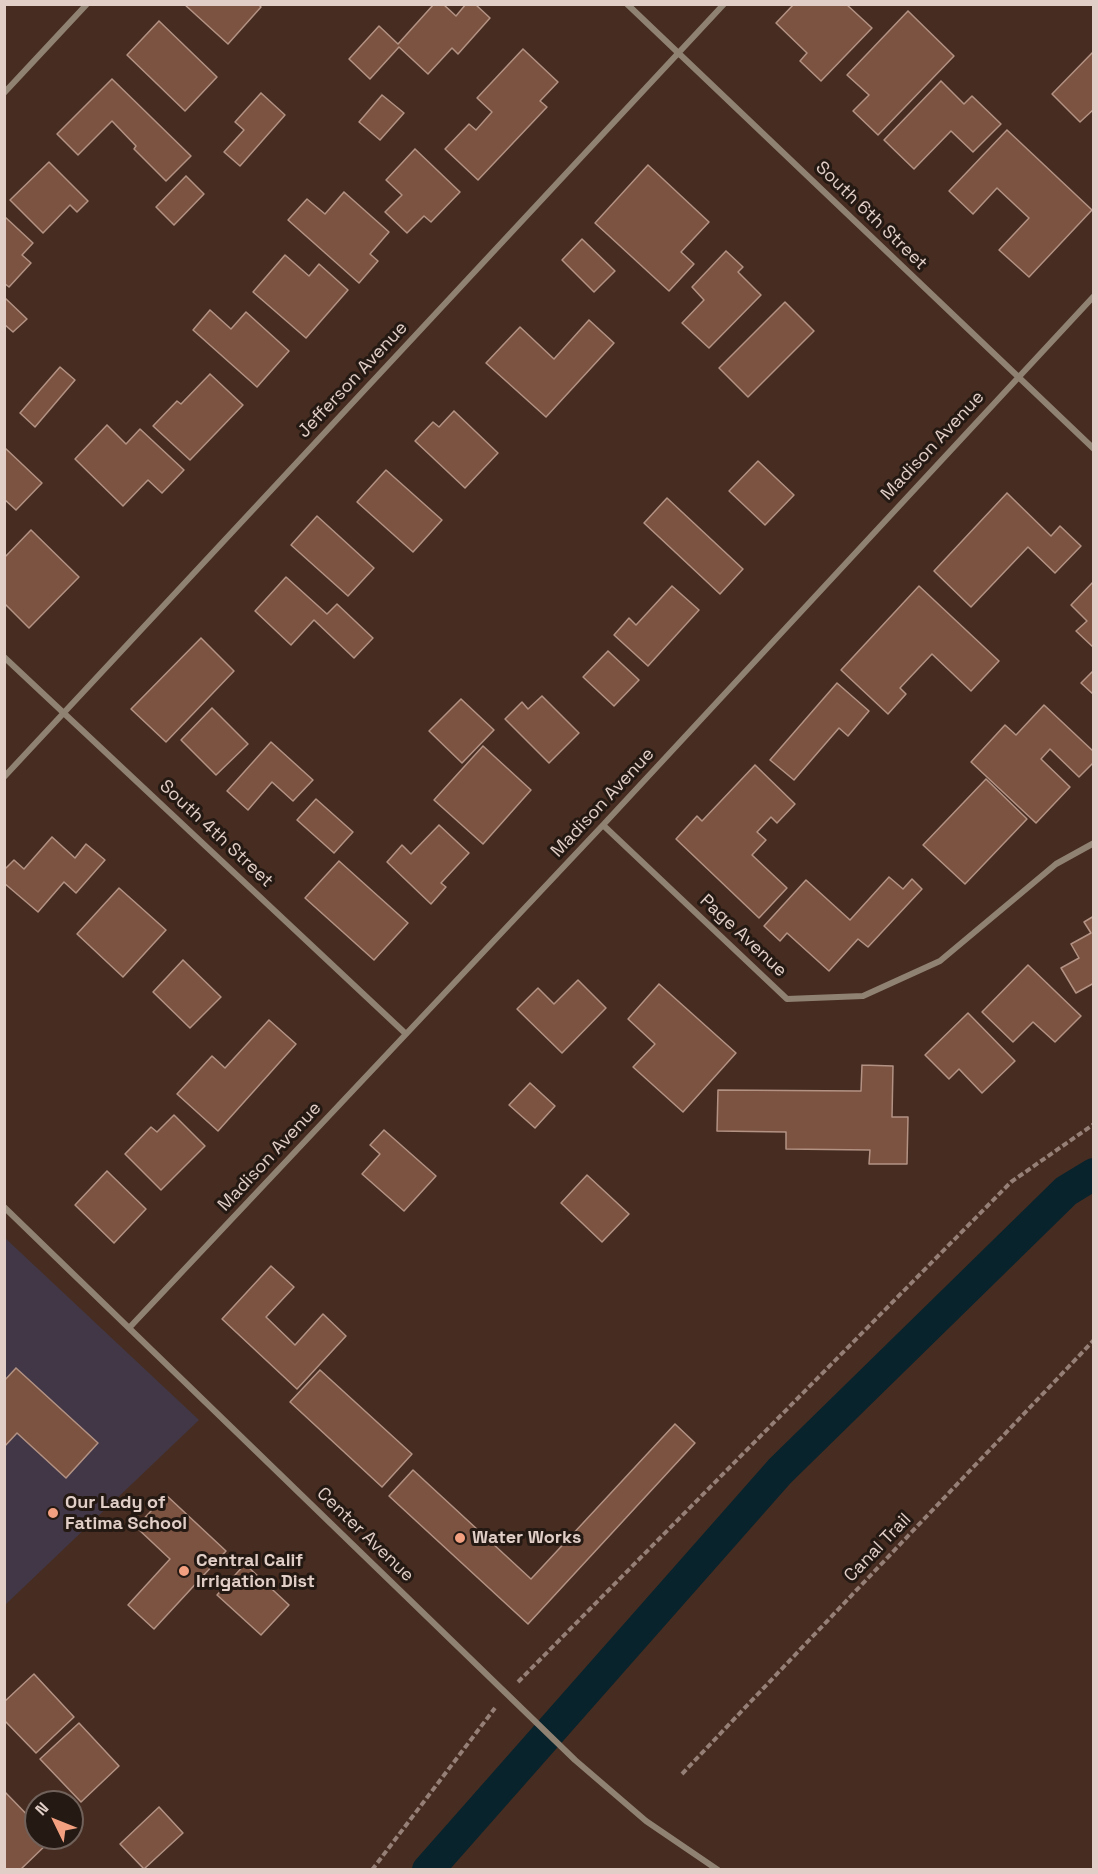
<!DOCTYPE html>
<html>
<head>
<meta charset="utf-8">
<style>
  body { margin:0 }
  #map { position:relative; width:1098px; height:1874px; overflow:hidden; background:#472d21; font-family:"Space Grotesk",sans-serif }
  canvas { display:block }
  .frame { position:absolute; inset:0; border:6px solid #e0cec7; pointer-events:none }
  .north { position:absolute; left:24px; top:1790px; width:60px; height:60px; box-sizing:border-box; background:#251913; border:2px solid #70615b; border-radius:50%; rotate:313deg; font-size:16px; font-weight:700; line-height:24px; text-align:center; color:#e0cec7 }
  .north::after { content:''; display:block; margin:auto; width:21px; height:27px; background:#f2a080; clip-path:polygon(50% 0,100% 100%,50% 72%,0 100%) }
</style>
</head>
<body>
<div id="map">
<canvas width="1098" height="1874"></canvas>
<div class="frame"></div>
<div class="north">N</div>
</div>
<script>
const ctx = document.querySelector('canvas').getContext('2d');
ctx.lineJoin = 'round';
function fillPath(path, color) { ctx.fillStyle = color; ctx.fill(path, 'evenodd'); }
const shape = rows => new Path2D(rows.map(r => 'M' + r).join(''));
function trace(path, color, width, dash) { ctx.strokeStyle = color; ctx.lineWidth = width; ctx.lineCap = dash ? 'butt' : 'round'; ctx.setLineDash(dash || []); ctx.stroke(path); }
function write(font, color, halo, rows, align = 'center') {
  ctx.font = font + ' "Space Grotesk",sans-serif'; ctx.lineWidth = 6; ctx.setLineDash([]); ctx.textBaseline = 'middle'; ctx.strokeStyle = halo; ctx.fillStyle = color; for (const [text, x, y, turn = 0] of rows) {
    ctx.save(); ctx.translate(x, y); ctx.rotate((+turn || 0) * Math.PI / 180); ctx.textAlign = isNaN(turn) ? turn : align; if (halo) ctx.strokeText(text, 0, 0); ctx.fillText(text, 0, 0); ctx.restore();
  }
}
fillPath(shape([
  [4,1237,199,1420,5,1605,4,1605]
]), '#423747');
trace(shape([
  [428,1870,780,1471,1066,1191,1094,1174]
]), '#08232c', 32);
const building = shape([
  [184,4,258,4,261,7,228,44,184,4],
  [434,4,443,4,456,16,466,4,475,4,490,18,458,54,452,48,428,74,399,47,370,79,349,59,379,26,398,44,434,4],
  [794,4,846,4,872,28,821,81,800,61,807,53,776,23,794,4],
  [908,11,954,56,878,135,853,111,869,95,847,75,908,11],
  [159,21,217,77,185,111,127,55,159,21],
  [523,49,558,82,540,101,547,107,478,180,445,149,469,124,476,130,492,112,477,98,523,49],
  [1093,52,1094,109,1080,122,1052,94,1093,52],
  [112,79,191,156,166,181,134,149,136,146,112,121,78,155,57,134,112,79],
  [941,81,964,104,972,96,1001,124,973,152,951,131,914,169,884,140,941,81],
  [261,93,285,115,240,166,224,152,244,130,235,122,261,93],
  [382,95,404,113,380,140,359,122,382,95],
  [1007,130,1092,210,1029,277,999,250,1029,218,997,188,973,214,949,191,1007,130],
  [415,149,460,192,431,222,424,216,407,233,385,212,402,195,386,180,415,149],
  [49,162,88,201,77,212,70,205,43,233,10,200,49,162],
  [648,165,709,222,681,252,694,264,669,291,595,223,648,165],
  [186,176,204,194,174,225,156,207,186,176],
  [344,192,389,232,370,254,378,261,359,283,288,220,307,199,325,214,344,192],
  [4,216,33,243,22,255,31,263,9,287,4,283,4,216],
  [582,239,615,271,594,292,562,260,582,239],
  [726,251,743,267,738,272,761,295,709,348,682,323,704,300,692,287,726,251],
  [285,255,309,276,319,264,348,290,306,338,253,292,285,255],
  [4,297,27,319,13,332,4,324,4,297],
  [785,302,814,331,748,397,719,368,785,302],
  [210,310,231,329,246,312,289,351,257,387,193,330,210,310],
  [589,320,614,343,546,417,486,363,520,327,554,359,589,320],
  [60,367,75,380,35,427,20,413,60,367],
  [210,374,243,405,190,460,153,426,177,401,181,404,210,374],
  [454,411,498,453,465,488,415,441,433,422,439,427,454,411],
  [107,425,126,444,140,429,184,470,162,493,148,480,123,506,75,459,107,425],
  [4,447,42,483,16,510,4,499,4,447],
  [758,461,794,495,765,525,729,491,758,461],
  [386,470,442,520,413,552,357,502,386,470],
  [1007,493,1051,536,1060,526,1081,546,1055,573,1028,547,971,607,934,571,1007,493],
  [667,498,743,569,720,594,644,523,667,498],
  [317,516,374,568,348,596,291,545,317,516],
  [31,530,79,577,29,628,4,603,4,558,31,530],
  [286,577,327,614,337,604,373,638,354,658,314,620,291,645,255,611,286,577],
  [1094,581,1094,648,1076,631,1087,621,1071,605,1094,581],
  [672,586,699,610,648,666,614,635,629,618,636,625,672,586],
  [919,586,999,661,971,691,932,654,900,688,906,694,888,714,841,670,919,586],
  [201,638,234,671,166,742,131,709,201,638],
  [608,651,639,680,614,706,583,677,608,651],
  [1094,670,1094,695,1081,683,1094,670],
  [837,683,869,711,848,736,839,728,794,780,770,760,837,683],
  [542,696,579,733,549,763,505,719,522,702,528,709,542,696],
  [461,699,494,730,462,763,429,731,461,699],
  [1044,705,1094,752,1094,762,1079,777,1050,749,1041,759,1070,787,1036,823,971,762,1005,725,1016,735,1044,705],
  [212,708,248,744,216,775,181,740,212,708],
  [271,742,313,780,293,801,272,782,248,810,227,791,271,742],
  [483,746,531,790,483,844,434,800,483,746],
  [755,765,795,804,777,823,771,817,757,832,766,840,752,855,787,888,759,918,676,839,697,816,702,821,755,765],
  [986,779,1027,819,965,884,923,845,986,779],
  [316,799,353,832,334,853,297,820,316,799],
  [439,825,469,853,441,883,446,887,431,904,387,862,402,845,411,854,439,825],
  [52,837,75,858,86,844,105,860,76,893,64,882,38,912,4,883,4,870,14,860,24,869,52,837],
  [339,861,408,923,374,960,305,898,339,861],
  [889,877,903,889,912,879,922,889,868,947,858,939,829,971,787,933,780,941,764,926,806,880,850,920,889,877],
  [119,888,166,930,123,977,77,934,119,888],
  [1094,916,1094,983,1076,993,1061,968,1079,958,1071,944,1091,933,1084,922,1094,916],
  [183,960,221,997,190,1028,153,992,183,960],
  [1028,965,1081,1016,1055,1042,1033,1022,1013,1042,982,1012,1028,965],
  [578,980,606,1008,562,1053,517,1009,538,988,554,1004,578,980],
  [659,984,736,1053,683,1112,633,1067,655,1044,628,1019,659,984],
  [968,1013,1015,1061,982,1093,959,1069,949,1079,925,1055,968,1013],
  [269,1020,296,1044,218,1131,177,1094,212,1056,225,1068,269,1020],
  [862,1065,893,1066,892,1117,908,1117,907,1164,869,1164,870,1150,786,1149,786,1132,717,1131,718,1090,861,1091,862,1065],
  [530,1083,555,1106,535,1128,509,1105,530,1083],
  [174,1115,205,1146,161,1190,125,1154,151,1127,157,1132,174,1115],
  [384,1130,436,1176,404,1211,362,1174,380,1154,370,1145,384,1130],
  [107,1171,146,1209,114,1243,75,1205,107,1171],
  [587,1175,629,1214,602,1242,561,1203,587,1175],
  [271,1266,294,1287,266,1317,295,1345,323,1314,346,1336,297,1389,222,1319,271,1266],
  [16,1368,98,1443,66,1478,17,1433,4,1447,4,1381,16,1368],
  [320,1370,412,1454,382,1487,290,1402,320,1370],
  [675,1424,695,1443,528,1624,389,1496,413,1470,531,1579,675,1424],
  [166,1495,226,1551,154,1629,128,1605,170,1559,136,1527,166,1495],
  [245,1564,289,1605,261,1635,217,1595,245,1564],
  [34,1674,74,1717,36,1753,4,1720,4,1702,34,1674],
  [79,1723,119,1766,81,1802,40,1759,79,1723],
  [4,1791,36,1824,36,1838,49,1838,51,1840,20,1870,4,1870,4,1791],
  [159,1807,183,1833,144,1869,120,1844,159,1807]
]);
fillPath(building, '#7c5341');
trace(building, '#b39284', 1.5);
trace(shape([
  [518,1682,1011,1182,1094,1124],
  [682,1774,1094,1340],
  [372,1870,495,1708]
]), '#957f76', 4, [6, 3]);
trace(shape([
  [627,4,1094,449],
  [4,93,87,4],
  [4,657,406,1034],
  [4,777,724,4],
  [603,825,787,999,863,996,940,961,1056,864,1094,843],
  [4,1207,575,1760,646,1821,718,1870],
  [130,1327,603,825,1094,296]
]), '#908273', 6);
for (const [x, y, r, color] of [
  [53,1513,6,"#f2a080"],
  [460,1538,6,"#f2a080"],
  [184,1571,6,"#f2a080"]
]) { const dot = new Path2D(); dot.arc(x, y, r, 0, 2 * Math.PI); ctx.fillStyle = color; ctx.fill(dot); trace(dot, '#251913', 2); }
write('18px', '#e0cec7', '#251913', [
  ["South 6th Street",871,216,44],
  ["Jefferson Avenue",353,380,-47],
  ["Madison Avenue",933,446,-47],
  ["Madison Avenue",603,803,-47],
  ["South 4th Street",216,834,43],
  ["Page Avenue",743,936,43],
  ["Madison Avenue",270,1157,-47],
  ["Center Avenue",365,1535,44],
  ["Canal Trail",878,1548,-46]
]);
write('bold 18px', '#e0cec7', '#251913', [
  ["Our Lady of",65,1503],
  ["Fatima School",65,1524],
  ["Water Works",472,1538],
  ["Central Calif",196,1561],
  ["Irrigation Dist",196,1582]
], 'left');
</script>
</body>
</html>
